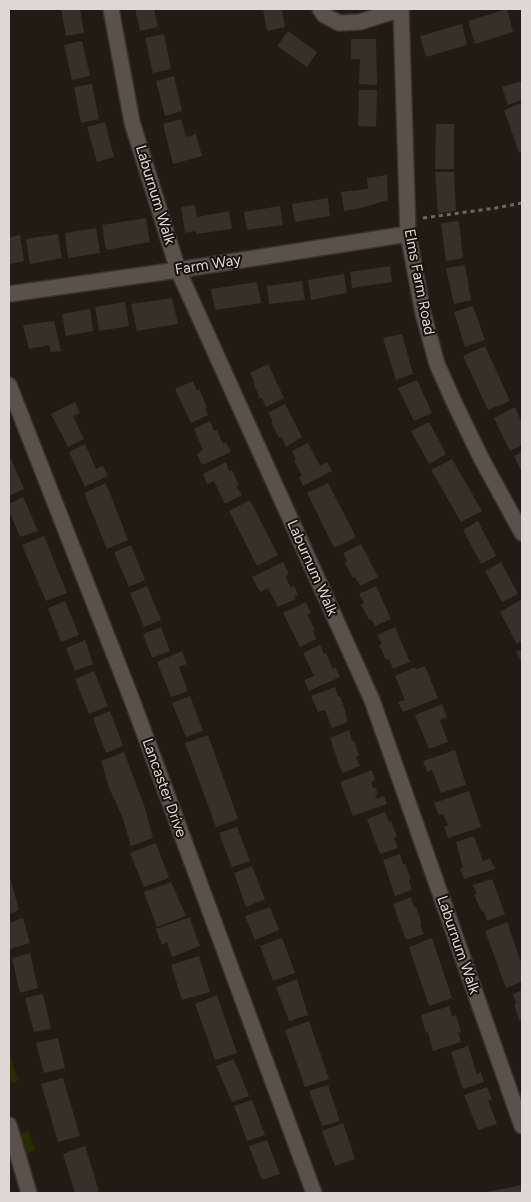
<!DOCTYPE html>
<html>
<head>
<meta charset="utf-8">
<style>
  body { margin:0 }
  #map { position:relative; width:531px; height:1202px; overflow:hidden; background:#211b13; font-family:Figtree,sans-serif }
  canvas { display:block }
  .frame { position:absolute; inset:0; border:10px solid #ddd8d3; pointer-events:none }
</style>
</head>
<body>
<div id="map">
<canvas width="531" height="1202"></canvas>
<div class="frame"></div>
</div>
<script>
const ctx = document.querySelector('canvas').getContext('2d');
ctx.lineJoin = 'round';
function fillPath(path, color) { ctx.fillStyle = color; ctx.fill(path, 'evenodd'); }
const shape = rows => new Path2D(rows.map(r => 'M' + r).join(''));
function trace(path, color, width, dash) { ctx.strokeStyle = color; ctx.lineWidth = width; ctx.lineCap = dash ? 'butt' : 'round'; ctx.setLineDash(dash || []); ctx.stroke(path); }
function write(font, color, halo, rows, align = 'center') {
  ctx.font = font + ' Figtree,sans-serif'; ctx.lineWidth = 4; ctx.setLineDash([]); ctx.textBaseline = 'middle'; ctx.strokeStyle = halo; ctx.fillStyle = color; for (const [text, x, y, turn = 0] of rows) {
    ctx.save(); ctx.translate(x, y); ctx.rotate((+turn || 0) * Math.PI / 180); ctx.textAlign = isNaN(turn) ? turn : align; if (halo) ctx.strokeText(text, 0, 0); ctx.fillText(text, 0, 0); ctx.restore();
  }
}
fillPath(shape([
  [9,1052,18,1081,9,1083],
  [29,1130,35,1150,25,1154,21,1133]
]), '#292b00');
fillPath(shape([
  [61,9,80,9,84,33,66,36],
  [135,9,154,9,158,27,140,31],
  [263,9,282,9,285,27,267,31],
  [507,9,513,32,475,44,468,21],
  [462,24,467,45,426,57,420,36],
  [288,31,317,52,307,67,277,46],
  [164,34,171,69,153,73,145,38],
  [351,39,376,39,377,85,359,84,360,59,351,59],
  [82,41,90,76,72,80,64,45],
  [174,76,182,111,165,116,156,81],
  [522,81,522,100,508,105,502,87],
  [92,84,99,119,81,123,74,87],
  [359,90,377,90,376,127,358,126],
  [521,103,522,152,519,153,504,110],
  [181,119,186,137,196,134,202,156,173,164,163,124],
  [105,122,114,157,97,162,87,127],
  [436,124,454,124,454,169,435,169],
  [435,172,454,172,456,211,438,213],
  [387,175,388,200,361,208,344,211,341,192,368,189,367,178],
  [328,198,330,216,295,222,292,204],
  [195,205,197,217,229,211,232,229,196,234,196,231,185,233,181,207],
  [280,206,283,225,247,230,244,212],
  [146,218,150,242,106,250,102,225],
  [459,221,463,258,446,261,441,223],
  [96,228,100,253,68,258,65,233],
  [58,234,62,258,30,264,26,239],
  [20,235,24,261,9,264,9,237],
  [465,265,471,300,454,304,446,268],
  [390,266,392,282,352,288,350,272],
  [344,274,347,293,311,300,308,280],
  [302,281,305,300,269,304,267,286],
  [257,282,261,303,215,310,211,289],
  [172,298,178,324,137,331,131,304],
  [125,302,129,326,99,331,95,307],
  [473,306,485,340,465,347,454,312],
  [90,309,93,331,66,336,62,314],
  [54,321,61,351,51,352,49,345,29,349,23,325],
  [402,334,413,374,396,380,383,338],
  [485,346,510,401,488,410,463,356],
  [268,364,284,398,266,407,262,398,260,399,253,382,254,381,250,373],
  [417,380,432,413,414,421,398,388],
  [193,381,197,391,199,389,207,407,205,408,208,415,191,423,175,389],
  [75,402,80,413,73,416,84,439,68,447,51,414],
  [285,404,302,437,286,447,281,436,279,438,271,422,273,421,268,413],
  [515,407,522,423,522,445,510,451,494,418],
  [210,421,214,431,217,430,223,444,226,442,231,452,202,465,197,454,203,450,194,429],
  [429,422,446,454,429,464,411,431],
  [308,443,320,466,327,462,332,471,303,486,299,477,302,476,294,460,296,460,292,451],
  [85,444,96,469,103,466,108,476,85,487,69,452],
  [522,452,522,473,514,456],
  [9,454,24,489,9,496],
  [452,459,482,511,461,522,431,470],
  [226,462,229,471,232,470,239,485,236,486,242,495,225,504,214,481,207,484,203,474],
  [106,483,128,540,107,549,84,493],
  [328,483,356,537,334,548,307,493],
  [23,497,38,531,20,537,9,511,9,504],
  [250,500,278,555,257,566,229,511],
  [478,521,496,556,481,564,463,530],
  [44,536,67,593,46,601,22,545],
  [361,544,378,577,360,586,355,577,353,578,345,563,347,561,343,553],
  [131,545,145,580,129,587,114,552],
  [283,562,289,574,285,576,291,588,294,586,298,595,294,596,296,599,278,607,268,588,260,592,252,577],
  [501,562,518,594,502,602,485,571],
  [147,586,161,620,144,627,130,593],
  [376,586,391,619,375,626,371,619,369,620,361,604,364,603,359,594],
  [522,599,522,641,517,644,500,612],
  [65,601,79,635,61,642,48,608],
  [306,602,311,613,307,614,315,630,313,631,316,639,300,647,283,613],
  [161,627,170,651,152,658,143,634],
  [395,627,410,662,393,669,389,659,386,660,379,645,382,644,377,635],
  [85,640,93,664,75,671,66,648],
  [320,645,324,654,326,653,333,669,335,667,340,677,309,691,304,680,314,676,303,653],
  [522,649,522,662,516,652],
  [182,651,187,664,179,667,188,691,171,697,157,662],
  [425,666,438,698,403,712,398,702,405,700,395,676,415,667,416,670],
  [94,671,108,706,89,714,75,679],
  [335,687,338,697,340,696,346,713,345,714,348,722,332,728,325,710,318,712,311,696],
  [190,696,203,731,186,737,172,703],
  [442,704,447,717,440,720,448,742,429,749,415,715],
  [110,711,123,746,106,753,93,718],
  [349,730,352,741,354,740,359,756,356,757,360,766,342,773,330,738],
  [208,735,238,819,216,827,185,743],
  [455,750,466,785,441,793,432,770,427,772,423,761],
  [124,752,145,808,153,838,131,846,122,816,110,790,101,761],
  [372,770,375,780,371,782,373,788,375,787,378,794,375,795,377,799,384,796,387,804,353,816,340,782],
  [469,791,481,827,448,838,444,827,448,825,443,814,439,815,434,803],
  [385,812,389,822,391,821,397,837,394,838,398,848,380,854,367,819],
  [237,827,250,861,232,867,219,833],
  [474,836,483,861,490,858,495,869,464,879,460,869,463,868,456,842],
  [156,843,169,878,144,887,130,853],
  [400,854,403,864,405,864,411,879,409,880,412,890,395,896,383,860],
  [252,866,265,899,246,907,234,873],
  [9,874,19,910,9,914],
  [492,879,505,914,487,921,484,911,482,912,474,895,477,894,473,885],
  [171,882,186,916,157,927,144,892],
  [411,897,414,907,416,907,422,924,420,925,424,934,406,940,393,904],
  [270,907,279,930,255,940,245,916],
  [190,917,193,928,200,946,172,957,167,942,162,945,156,929],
  [23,918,30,943,10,949,9,945,9,923],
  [507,922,522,965,522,982,506,988,485,931],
  [282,938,295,973,273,981,260,946],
  [432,938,452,998,429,1006,409,947],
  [30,953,38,988,20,993,12,958],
  [199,956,210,992,182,1000,171,965],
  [297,979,308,1015,289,1021,276,987],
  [522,990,522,1019,519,1020,514,1004,516,1003,513,994],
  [43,994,51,1029,34,1032,25,998],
  [217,995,237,1053,215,1060,195,1004],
  [449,1006,452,1017,456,1015,461,1032,458,1033,461,1042,433,1051,428,1032,426,1033,421,1015],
  [309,1021,329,1079,305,1087,285,1030],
  [58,1038,65,1068,44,1073,36,1043],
  [468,1046,477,1074,481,1072,484,1082,463,1089,451,1052],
  [234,1059,249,1096,232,1102,216,1066],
  [63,1078,80,1136,58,1142,41,1084],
  [328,1085,340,1121,322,1126,309,1091],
  [487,1087,492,1100,488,1100,497,1124,478,1130,464,1095],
  [252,1100,265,1135,247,1141,234,1106],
  [343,1123,355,1159,335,1166,322,1131],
  [267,1140,280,1174,262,1180,249,1146],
  [85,1146,99,1191,93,1193,75,1193,63,1154],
  [522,1185,522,1193,487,1193,487,1192]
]), '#363028');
const minor = shape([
  [111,9,132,122,178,270,372,700,522,1126],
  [320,9,324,15,339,23,360,22,401,9],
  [401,9,408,234,423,313,437,364,453,400,481,458,522,533],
  [9,294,178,270,408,234],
  [9,385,132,700,314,1193]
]);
const tertiary = shape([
  [9,1125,29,1193]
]);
trace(minor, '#383430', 18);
trace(tertiary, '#383430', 18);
trace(shape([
  [423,218,496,208,522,203]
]), '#6c665f', 3, [4, 4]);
trace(minor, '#5a524a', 15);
trace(tertiary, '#5a524a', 15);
write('15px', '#ddd8d3', '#18110b', [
  ["Laburnum Walk",155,195,73],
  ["Farm Way",208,265,-9],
  ["Elms Farm Road",419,282,79],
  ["Laburnum Walk",312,568,66],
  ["Lancaster Drive",164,788,70],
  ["Laburnum Walk",458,945,71]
]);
</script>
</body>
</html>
